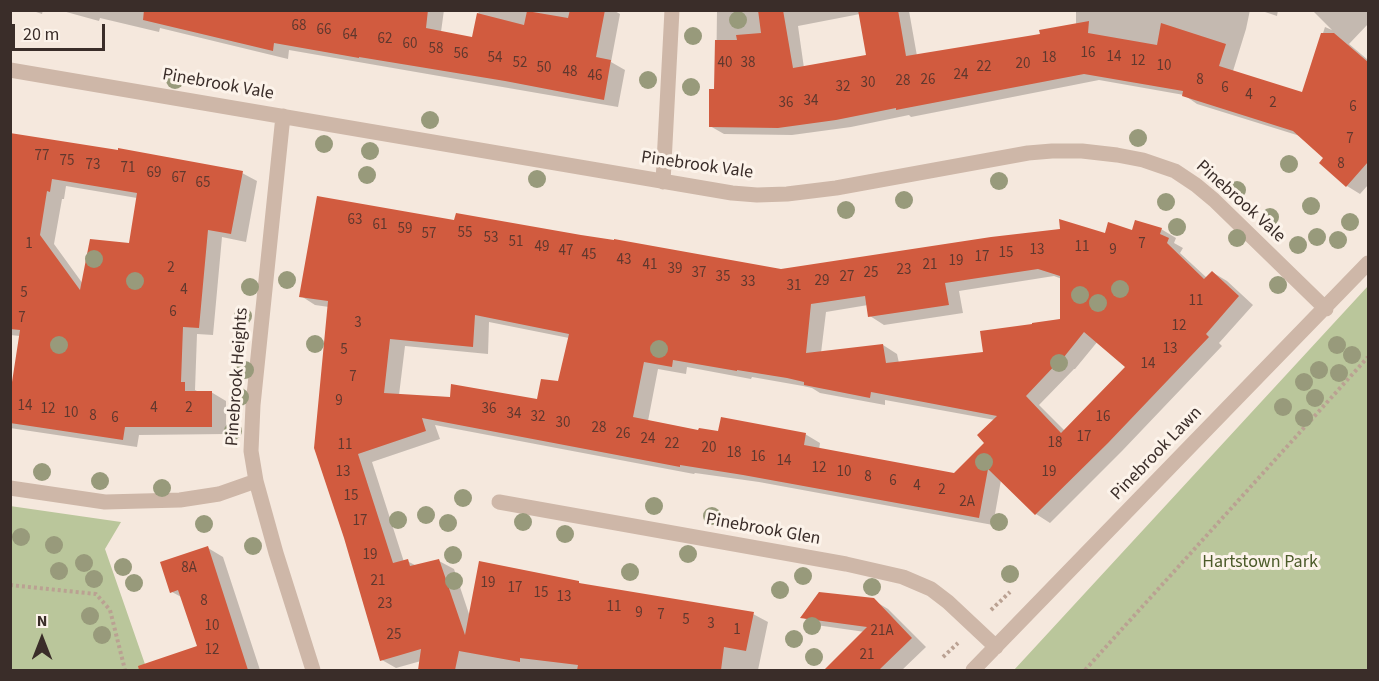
<!DOCTYPE html>
<html>
<head>
<meta charset="utf-8">
<style>
  body { margin:0 }
  #map { position:relative; width:1379px; height:681px; overflow:hidden; background:#f5e8dd; font-family:"Source Sans 3",sans-serif }
  canvas { display:block }
  .frame { position:absolute; inset:0; border:12px solid #3a2d29; pointer-events:none }
  .north { position:absolute; left:12px; top:609px; width:60px; height:60px; -webkit-text-stroke:4px #fcf3ea; paint-order:stroke; rotate:0deg; font-size:16px; font-weight:700; line-height:24px; text-align:center; color:#3a2d29 }
  .north::after { content:''; display:block; margin:auto; width:21px; height:27px; background:#3a2d29; clip-path:polygon(50% 0,100% 100%,50% 72%,0 100%) }
  .scale { position:absolute; left:12px; top:24px; width:93px; height:27px; box-sizing:border-box; border:3px solid #3a2d29; border-top:0; padding-left:8px; font-size:18px; line-height:21px; white-space:nowrap; color:#3a2d29; -webkit-text-stroke:4px #fcf3ea; paint-order:stroke }
</style>
</head>
<body>
<div id="map">
<canvas width="1379" height="681"></canvas>
<div class="frame"></div>
<div class="north">N</div>
<div class="scale">20 m</div>
</div>
<script>
const ctx = document.querySelector('canvas').getContext('2d');
ctx.lineJoin = 'round';
function fillPath(path, color) { ctx.fillStyle = color; ctx.fill(path, 'evenodd'); }
const shape = rows => new Path2D(rows.map(r => 'M' + r).join(''));
function trace(path, color, width, dash) { ctx.strokeStyle = color; ctx.lineWidth = width; ctx.lineCap = dash ? 'butt' : 'round'; ctx.setLineDash(dash || []); ctx.stroke(path); }
function write(font, color, halo, rows, align = 'center') {
  ctx.font = font + ' "Source Sans 3",sans-serif'; ctx.lineWidth = 6; ctx.setLineDash([]); ctx.textBaseline = 'middle'; ctx.strokeStyle = halo; ctx.fillStyle = color; for (const [text, x, y, turn = 0] of rows) {
    ctx.save(); ctx.translate(x, y); ctx.rotate((+turn || 0) * Math.PI / 180); ctx.textAlign = isNaN(turn) ? turn : align; if (halo) ctx.strokeText(text, 0, 0); ctx.fillText(text, 0, 0); ctx.restore();
  }
}
fillPath(shape([
  [1368,286,1368,670,1014,670],
  [10,506,121,522,105,549,147,670,11,670]
]), '#bac69b');
fillPath(shape([
  [30,10,43,10,42,14],
  [59,10,444,10,441,32,474,39,479,10,613,10,620,14,611,62,625,70,618,107,289,50,288,59,160,28,159,32,100,18,99,21],
  [717,10,912,10,909,11,917,56,1042,35,1076,25,1076,10,1250,10,1246,29,1233,71,1303,94,1325,27,1332,30,1314,12,1311,10,1368,10,1368,24,1349,44,1368,60,1368,185,1360,194,1347,186,1321,163,1325,158,1300,136,1197,104,1184,95,1099,80,911,117,909,115,851,127,792,135,724,134,710,126,716,90],
  [860,14,868,56,804,68,798,26],
  [1259,10,1278,10,1277,16],
  [10,134,242,173,257,181,246,242,222,237,213,335,197,334,195,390,199,392,211,392,226,401,226,434,139,435,137,447,10,428,10,388,13,388,20,336,10,335],
  [66,186,137,198,130,244,83,284,54,244,62,199,64,199],
  [456,221,781,270,1161,229,1176,238,1174,243,1183,248,1180,253,1207,278,1212,272,1227,281,1253,305,1219,343,1222,346,1122,451,1050,523,1036,514,1001,480,993,525,759,482,695,473,694,474,435,425,440,439,372,462,404,562,407,561,417,566,439,561,454,569,470,617,578,582,584,586,753,614,768,622,758,670,420,670,421,661,396,668,382,660,329,307,315,305,301,296],
  [1054,276,1062,279,1062,320,985,353,899,363,897,354,883,345,821,353,826,312,868,305,870,316,884,325,963,313,959,291],
  [489,322,569,338,559,383,538,401,399,395,405,346,488,354],
  [1098,341,1127,367,1065,431,1039,405,1074,369,1075,369],
  [687,367,751,379,752,377,803,386,812,388,820,393,885,405,885,400,995,420,987,443,955,475,819,450,820,443,805,434,699,431,648,421,658,369,686,374],
  [208,548,223,557,260,670,175,670,170,657,199,647,183,598,172,592],
  [873,600,888,609,926,647,902,670,826,670,865,632,816,625,802,617]
]), '#0003');
fillPath(shape([
  [144,10,428,10,426,28,472,37,477,13,524,25,527,11,568,18,570,10,605,10,596,57,611,60,604,100,505,81,359,57,359,58,274,43,273,51,143,20],
  [758,10,783,10,793,68,866,55,858,10,898,10,906,56,1040,34,1039,30,1089,21,1088,33,1157,45,1161,23,1226,44,1219,66,1302,92,1321,33,1334,33,1368,62,1368,162,1346,187,1319,163,1323,158,1293,131,1182,96,1183,91,1084,74,896,110,896,108,836,120,778,128,709,127,709,89,714,89,715,40,737,40,736,35,761,33],
  [10,133,118,150,118,148,243,171,231,234,208,230,199,328,183,327,181,382,185,382,185,391,212,391,212,427,125,427,123,440,10,423,10,395,20,330,10,329],
  [52,179,137,193,129,243,90,239,80,290,40,235,47,191,50,192],
  [317,196,454,220,456,213,581,235,614,240,614,239,781,269,991,237,1060,229,1059,219,1105,233,1108,222,1132,230,1135,220,1162,228,1160,234,1169,238,1167,243,1204,279,1212,271,1239,296,1206,334,1209,337,1108,443,1035,515,988,469,979,518,743,475,680,465,680,467,422,418,426,431,358,454,393,563,408,559,410,566,439,559,465,635,479,561,579,581,579,583,754,612,746,651,724,647,721,670,577,670,578,665,520,658,520,662,459,651,455,670,418,670,421,649,380,661,344,538,314,448,328,301,299,297],
  [1038,269,1060,276,1060,319,1032,323,1032,324,980,331,983,352,886,363,883,344,806,353,811,304,865,296,868,317,949,305,945,283],
  [475,315,569,334,558,381,541,379,537,399,451,384,450,397,384,393,390,339,473,347],
  [1084,332,1125,367,1061,433,1026,396,1060,360,1060,362],
  [673,360,737,371,737,370,787,378,804,382,804,385,870,398,871,392,997,416,977,435,984,443,954,473,804,445,806,433,721,417,718,431,699,428,698,430,633,417,644,362,672,367],
  [208,546,248,670,139,670,138,666,197,646,178,590,170,593,160,562],
  [819,592,874,598,912,638,879,670,824,670,867,627,800,618]
]), '#d15b3f');
trace(shape([
  [10,585,96,594,110,610,125,670],
  [991,610,1010,592],
  [943,657,958,643],
  [1085,670,1368,357]
]), '#baa192', 4, [3, 3]);
trace(shape([
  [10,70,732,193,757,195,787,194,836,188,1028,153,1052,151,1082,151,1117,155,1143,160,1175,171,1196,185,1214,200,1326,309],
  [283,116,253,405,251,451,256,481,276,553,313,670],
  [663,182,672,10],
  [10,488,105,502,180,500,219,494,256,481],
  [499,502,846,564,903,577,931,589,948,602,996,647],
  [973,670,1368,263]
]), '#ceb7a8', 15);
ctx.fillStyle = '#989a7b';
for (const [x, y] of [
  [738,20],
  [693,36],
  [175,80],
  [648,80],
  [691,87],
  [430,120],
  [1138,138],
  [324,144],
  [370,151],
  [1289,164],
  [367,175],
  [537,179],
  [999,181],
  [1237,190],
  [904,200],
  [1166,202],
  [1311,206],
  [846,210],
  [1270,217],
  [1350,222],
  [1177,227],
  [1317,237],
  [1237,238],
  [1338,240],
  [1298,245],
  [94,259],
  [287,280],
  [135,281],
  [1278,285],
  [250,287],
  [1120,289],
  [1080,295],
  [1098,303],
  [243,316],
  [315,344],
  [59,345],
  [1337,345],
  [659,349],
  [1352,355],
  [1059,363],
  [245,370],
  [1319,370],
  [1339,373],
  [1304,382],
  [240,397],
  [1315,398],
  [1283,407],
  [1304,418],
  [233,431],
  [984,462],
  [42,472],
  [100,481],
  [162,488],
  [463,498],
  [654,506],
  [426,515],
  [712,516],
  [398,520],
  [523,522],
  [999,522],
  [448,523],
  [204,524],
  [565,534],
  [21,537],
  [54,545],
  [253,546],
  [688,554],
  [453,555],
  [84,563],
  [123,567],
  [59,571],
  [630,572],
  [1010,574],
  [803,576],
  [94,579],
  [454,581],
  [134,583],
  [872,587],
  [780,590],
  [90,616],
  [812,626],
  [102,635],
  [794,639],
  [814,657]
]) { ctx.beginPath(); ctx.arc(x, y, 9, 0, 2 * Math.PI); ctx.fill(); }
write('15px', '#60382e', null, [
  ["68",299,27],
  ["66",324,31],
  ["64",350,36],
  ["62",385,40],
  ["60",410,45],
  ["58",436,50],
  ["16",1088,54],
  ["56",461,55],
  ["14",1114,58],
  ["54",495,59],
  ["18",1049,59],
  ["12",1138,62],
  ["52",520,64],
  ["40",725,64],
  ["38",748,64],
  ["20",1023,65],
  ["10",1164,67],
  ["22",984,68],
  ["50",544,69],
  ["48",570,73],
  ["24",961,76],
  ["46",595,77],
  ["26",928,81],
  ["8",1200,81],
  ["28",903,82],
  ["30",868,84],
  ["32",843,88],
  ["6",1225,89],
  ["4",1249,96],
  ["34",811,102],
  ["36",786,104],
  ["2",1273,104],
  ["6",1353,108],
  ["7",1350,140],
  ["77",42,157],
  ["75",67,162],
  ["8",1341,165],
  ["73",93,166],
  ["71",128,169],
  ["69",154,174],
  ["67",179,179],
  ["65",203,184],
  ["63",355,221],
  ["61",380,226],
  ["59",405,230],
  ["55",465,234],
  ["57",429,235],
  ["53",491,239],
  ["51",516,243],
  ["1",29,245],
  ["7",1142,245],
  ["49",542,248],
  ["11",1082,248],
  ["13",1037,251],
  ["9",1113,251],
  ["47",566,252],
  ["15",1006,254],
  ["45",589,256],
  ["17",982,258],
  ["43",624,261],
  ["19",956,262],
  ["41",650,266],
  ["21",930,266],
  ["2",171,269],
  ["39",675,270],
  ["23",904,271],
  ["37",699,274],
  ["25",871,274],
  ["35",723,278],
  ["27",847,278],
  ["29",822,282],
  ["33",748,283],
  ["31",794,287],
  ["4",184,291],
  ["5",24,294],
  ["11",1196,302],
  ["6",173,313],
  ["7",22,319],
  ["3",358,324],
  ["12",1179,327],
  ["13",1170,350],
  ["5",344,351],
  ["14",1148,365],
  ["7",353,378],
  ["9",339,402],
  ["14",25,407],
  ["4",154,409],
  ["2",189,409],
  ["12",48,410],
  ["36",489,410],
  ["10",71,414],
  ["34",514,415],
  ["8",93,417],
  ["32",538,418],
  ["16",1103,418],
  ["6",115,419],
  ["30",563,424],
  ["28",599,429],
  ["26",623,435],
  ["17",1084,438],
  ["24",648,440],
  ["18",1055,444],
  ["22",672,445],
  ["11",345,446],
  ["20",709,449],
  ["18",734,454],
  ["16",758,458],
  ["14",784,462],
  ["12",819,469],
  ["13",343,473],
  ["10",844,473],
  ["19",1049,473],
  ["8",868,478],
  ["6",893,482],
  ["4",917,487],
  ["2",942,491],
  ["15",351,497],
  ["2A",967,503],
  ["17",360,522],
  ["19",370,556],
  ["8A",189,569],
  ["21",378,582],
  ["19",488,584],
  ["17",515,589],
  ["15",541,594],
  ["13",564,598],
  ["8",204,602],
  ["23",385,605],
  ["11",614,608],
  ["9",639,614],
  ["7",661,616],
  ["5",686,621],
  ["3",711,625],
  ["10",212,627],
  ["1",737,631],
  ["21A",882,632],
  ["25",394,636],
  ["12",212,651],
  ["21",867,656]
]);
write('18px', '#3a2d29', '#fcf3ea', [
  ["Pinebrook Vale",218,85,10],
  ["Pinebrook Vale",697,166,8],
  ["Pinebrook Vale",1240,202,42],
  ["Pinebrook Heights",238,377,-86],
  ["Pinebrook Lawn",1157,454,-46],
  ["Pinebrook Glen",763,530,10]
]);
write('18px', '#4c5b2a', '#fcf3ea', [
  ["Hartstown Park",1260,563]
]);
</script>
</body>
</html>
